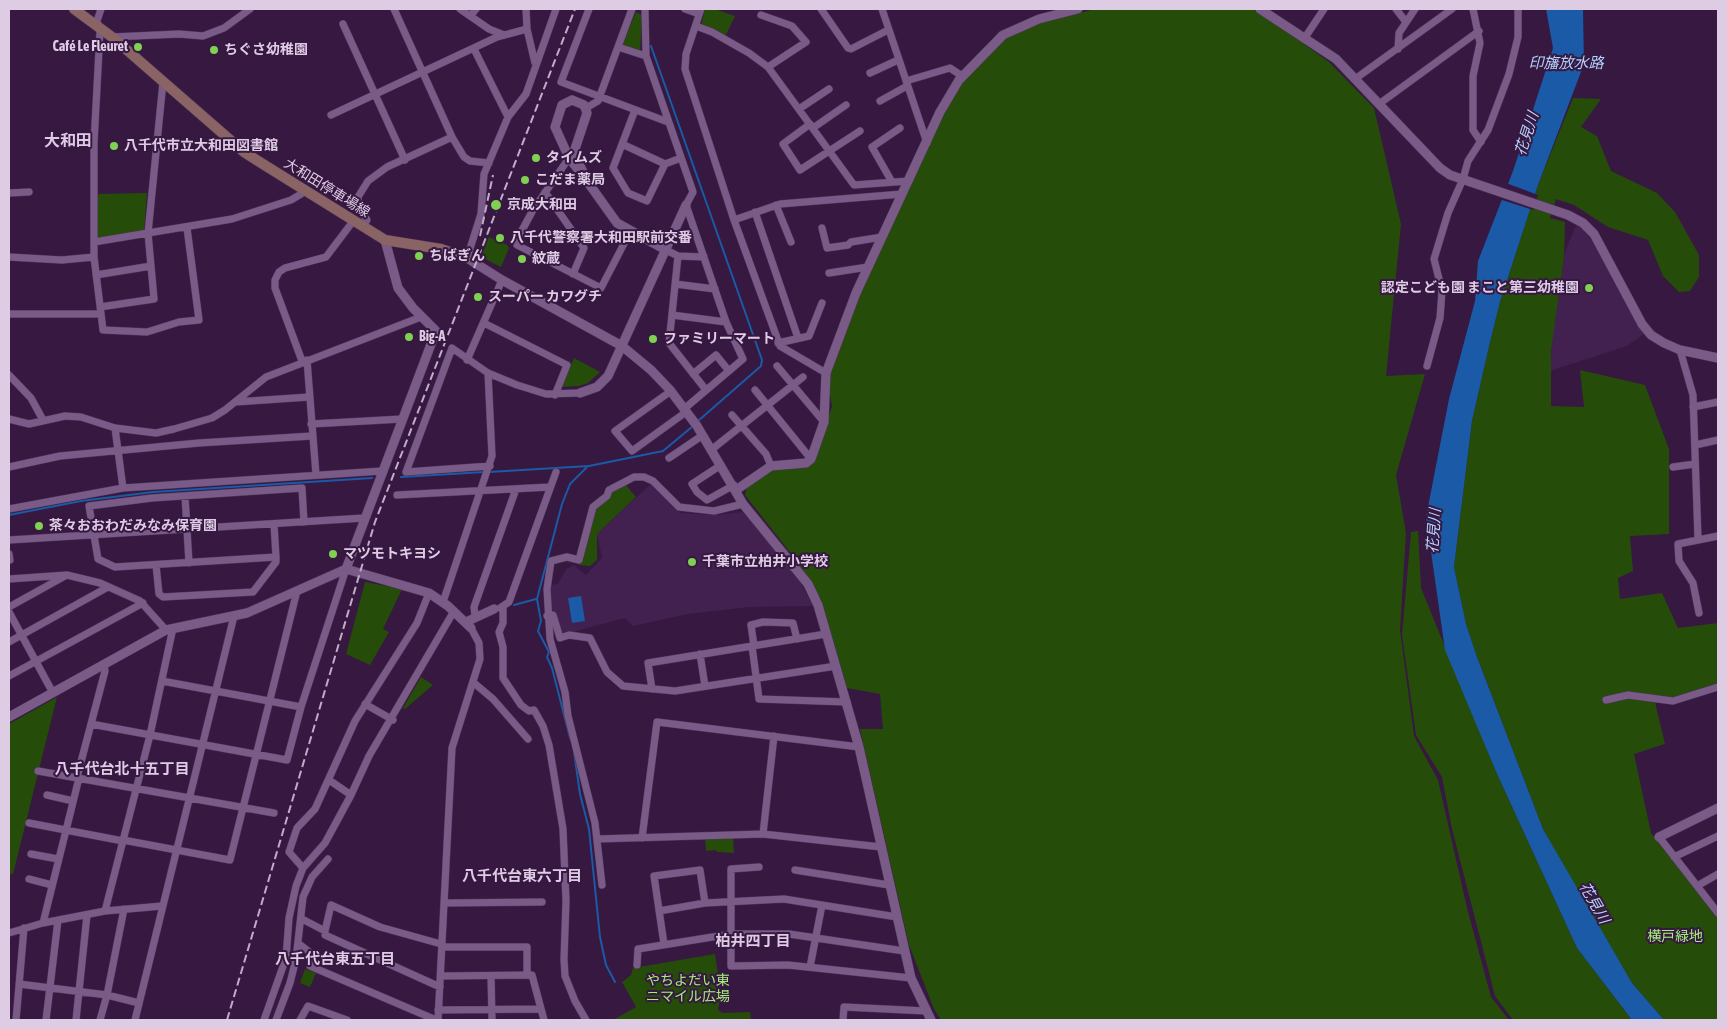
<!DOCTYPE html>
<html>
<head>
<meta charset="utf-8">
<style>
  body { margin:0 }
  #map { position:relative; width:1727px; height:1029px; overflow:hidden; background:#361841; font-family:"Asap Condensed",sans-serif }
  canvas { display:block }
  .frame { position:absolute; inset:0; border:10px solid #decce5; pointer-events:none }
</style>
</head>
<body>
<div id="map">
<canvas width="1727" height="1029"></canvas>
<div class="frame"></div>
</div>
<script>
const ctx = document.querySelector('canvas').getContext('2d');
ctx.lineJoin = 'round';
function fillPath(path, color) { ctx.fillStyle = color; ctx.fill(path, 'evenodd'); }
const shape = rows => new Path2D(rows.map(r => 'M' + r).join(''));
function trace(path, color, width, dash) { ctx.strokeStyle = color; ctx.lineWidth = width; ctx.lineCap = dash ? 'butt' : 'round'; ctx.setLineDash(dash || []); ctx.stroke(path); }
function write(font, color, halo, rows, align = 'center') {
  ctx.font = font + ' "Asap Condensed","Noto Sans JP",sans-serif'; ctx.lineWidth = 4; ctx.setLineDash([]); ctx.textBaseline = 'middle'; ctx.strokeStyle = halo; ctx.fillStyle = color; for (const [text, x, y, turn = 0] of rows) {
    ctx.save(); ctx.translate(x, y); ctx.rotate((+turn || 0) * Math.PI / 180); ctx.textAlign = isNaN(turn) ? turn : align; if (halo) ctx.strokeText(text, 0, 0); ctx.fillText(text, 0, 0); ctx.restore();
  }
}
fillPath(shape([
  [1576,225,1583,229,1591,239,1644,334,1627,346,1550,371,1552,339,1565,252],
  [652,483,680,513,714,515,741,512,744,513,796,574,813,606,749,607,688,614,633,626,625,618,561,635,554,610,549,611,550,585,558,584,566,569,574,565,586,575,602,558,597,534]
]), '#42204f');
fillPath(shape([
  [705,9,714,9,735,16,725,37,701,26],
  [1095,9,1255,9,1329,62,1374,108,1401,224,1386,376,1425,374,1396,475,1406,533,1400,630,1414,736,1438,780,1467,908,1491,997,1509,1020,941,1020,934,1009,909,945,860,729,883,729,880,694,847,688,821,599,796,560,745,495,747,486,768,472,816,457,832,406,828,384,830,374,859,295,944,114,962,83,1003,41,1012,35,1031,26],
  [636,12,642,15,640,52,622,46],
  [1573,98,1601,99,1581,127,1597,136,1611,171,1657,193,1675,212,1699,255,1699,277,1690,291,1679,292,1663,276,1648,240,1608,227,1574,205,1556,199,1550,218,1565,222,1564,258,1551,351,1551,406,1584,407,1580,370,1645,385,1669,449,1669,534,1630,536,1633,571,1618,578,1620,599,1662,593,1678,628,1718,623,1718,686,1697,695,1655,702,1665,744,1634,754,1651,833,1718,917,1718,1020,1664,1020,1632,983,1576,888,1543,829,1477,657,1466,624,1454,567,1472,421,1490,342,1500,302,1538,185],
  [147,193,144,231,97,238,96,194],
  [489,237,507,245,509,248,501,267,481,257],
  [574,358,600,372,588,383,579,386,561,387],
  [625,484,636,497,597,534,597,560,590,566,579,565,596,508,610,492],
  [1418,531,1421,588,1497,774,1577,948,1632,1020,1513,1020,1495,996,1452,829,1442,777,1416,735,1402,635,1411,532],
  [365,582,402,589,383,629,389,632,370,665,346,654],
  [421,677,433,685,405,709,403,708],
  [57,697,13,874,9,874,9,724],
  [733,837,734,853,717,852,716,850,706,851,705,838],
  [715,954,721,994,718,1010,723,1013,750,1012,751,1020,613,1020,636,1007,622,982,631,975,633,968],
  [305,969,316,973,310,987,300,983]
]), '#264c0a');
fillPath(shape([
  [1546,9,1583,9,1584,64,1538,185,1500,302,1490,342,1472,421,1454,567,1466,624,1477,657,1543,829,1632,983,1664,1020,1632,1020,1577,948,1497,774,1445,650,1426,517,1449,399,1475,301,1478,261,1513,171,1553,48],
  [581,596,585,621,572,623,568,598]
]), '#1a5aa6');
fillPath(shape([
  [1506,183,1538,195,1533,210,1499,199]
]), '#361841');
trace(shape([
  [651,46,762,360,761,366,698,421],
  [489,472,589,466,663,451,693,426],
  [401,477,484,472],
  [9,515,81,501,153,492,372,478],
  [514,605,536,599],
  [570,738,552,668,547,657,549,652,538,631,541,621,537,599,562,504,570,484,588,466],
  [574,752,580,794,589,829,600,937,606,965,615,982]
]), '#1a5aa6', 2);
const minor = shape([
  [101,9,97,21,100,31,94,143,94,257,103,330,147,332,179,322,199,320,187,228],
  [394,9,452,137],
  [460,9,489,29,504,35],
  [526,9,527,29,535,63],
  [589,9,561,82,668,122],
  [645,9,646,56,693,192,686,205,726,322,743,359,684,409],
  [685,9,699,14],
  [701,9,686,54,685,69,734,220,780,346,826,373],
  [821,9,848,48,851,49,888,30],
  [882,9,927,143],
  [1396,9,1406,22],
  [1473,9,1480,43,1473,76,1473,130,1481,142],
  [471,15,476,9],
  [761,15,792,26,806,42,768,67],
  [343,24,405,160],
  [696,26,712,32,749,53,768,67,854,185,909,181],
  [112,37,179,34,203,36,224,28,250,9],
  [1304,39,1324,9],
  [618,47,646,56],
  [474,49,508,117],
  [1398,49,1399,33,1415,9],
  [870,73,898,60],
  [1355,79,1452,9],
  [906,81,950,68,962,76],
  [880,101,907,86],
  [1379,104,1479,31],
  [586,108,598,101,632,9],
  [799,109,829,89],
  [635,110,613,168,628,193,647,201,665,164,681,158],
  [331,115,497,37,527,29],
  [810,124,783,144,800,170,860,131],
  [813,128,846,105],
  [622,144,665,164],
  [569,158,533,210,520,234,517,245,601,288,630,232],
  [892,182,872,147,900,128],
  [545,192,584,248,573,274],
  [9,193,29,192],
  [776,205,791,242],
  [755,212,798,338],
  [734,220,780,204,902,194],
  [363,226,367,220,359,208,358,197,368,181,387,167,452,137,464,157,470,161,489,163],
  [822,228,827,248,848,245,851,242,882,237],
  [94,242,232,219,291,200,306,191],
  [666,250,678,256,669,343,706,390],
  [678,256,704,257],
  [9,257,62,260,94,257],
  [467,258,481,214,484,174,508,117,526,94,556,9],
  [829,273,868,267],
  [96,275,151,266],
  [675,284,715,289],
  [100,307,154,299,148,233,163,82],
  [9,314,101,314],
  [672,315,726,322],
  [484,323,567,365,555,395],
  [778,343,809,336,822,303],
  [1680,350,1693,395,1698,539],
  [307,360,316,475],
  [467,360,502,280],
  [302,361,275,288,275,280,279,272,285,268,326,257,354,220],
  [777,366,824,422],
  [1427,366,1440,318,1442,291,1434,259,1448,213,1463,179,1468,161,1488,130,1509,74,1518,37,1518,9],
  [693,374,716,355,729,371],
  [9,375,31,398,43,420],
  [755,390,811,459],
  [671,391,615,431,632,451,686,412],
  [235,402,309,397],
  [1693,407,1718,402],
  [732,415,766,454,771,466],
  [9,419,29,424,65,416,81,417,115,428,156,433,174,429,212,418,225,410,266,377,421,317],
  [311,424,402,419],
  [115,428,123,488],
  [1695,445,1718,440],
  [711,450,803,377],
  [669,458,703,435],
  [721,465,692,484,697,492,707,500,734,485],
  [490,466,406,472,452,348,488,373,517,385,546,394,580,393],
  [9,467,60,456,199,443,312,436],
  [1673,467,1695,464],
  [397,495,550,487],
  [185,496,189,563],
  [9,509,123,488,382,471],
  [274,524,276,557,115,567,98,559,89,506,152,498,302,488,304,522],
  [9,540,364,518],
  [9,554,10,560],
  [156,565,159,594,163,597,253,592,276,562,276,557],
  [9,579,67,575,100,583,140,601,166,630],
  [443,602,492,456,488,373],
  [9,607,65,576],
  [500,608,509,602,556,472],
  [503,608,503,623,499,632,503,647,503,678,521,705,529,711,534,710,543,726,549,745,563,829,566,901,564,959,565,976,575,1001,586,1020],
  [9,612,53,693],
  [1699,613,1693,583,1679,561,1678,544,1718,536],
  [475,616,474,607,516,489],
  [547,616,553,615,560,638,569,635,590,638,607,672,623,686,675,691,836,666],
  [9,642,108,587],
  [752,646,759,699,847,702],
  [754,646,751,625,763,622,793,623,797,639],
  [700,654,705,686],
  [9,676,143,603],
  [162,681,301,707],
  [474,683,493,699,528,739],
  [652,689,648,663,826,634],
  [1606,700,1628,695,1673,701,1718,687],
  [365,704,393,720],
  [91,724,287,760,301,707,346,569],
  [38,771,274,813],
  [77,777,105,671,104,665],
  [329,780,351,795,369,756,454,611],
  [47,795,73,801],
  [29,823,123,841],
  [763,834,774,736],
  [1659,837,1718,913],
  [642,838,657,722,859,747],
  [597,839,763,834,881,847],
  [123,840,230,860,297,591],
  [31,854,58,859],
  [1674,857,1718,836],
  [759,867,731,869,731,966,788,965,911,978],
  [303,868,325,843,351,795],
  [795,870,889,885],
  [29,879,52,885],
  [602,885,595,823,568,716,565,692,550,639,547,589,551,561,567,557,579,560,593,507,607,496,609,490,634,477,644,477,653,481,679,507,714,511,743,504],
  [1697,886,1718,874],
  [445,903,542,902],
  [105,911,150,735,173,628],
  [659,911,705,903,784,899,897,917],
  [302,919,325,931],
  [43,923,79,778],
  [9,933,43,923,105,911,162,906],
  [299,944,312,954,310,966,436,1020],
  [664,944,654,876,700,870,705,903],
  [442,947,527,947,527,975],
  [637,965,638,949,731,934,789,934,904,951],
  [810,967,822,905],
  [441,976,532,975,544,1020],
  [491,976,492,1020],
  [19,984,107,995,139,1003],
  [440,987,325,935,325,931,331,905,380,927,441,944],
  [438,1010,540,1009],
  [16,1020,24,928],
  [46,1020,58,920],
  [76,1020,87,915],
  [100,1020,107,995,124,909],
  [135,1020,234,616],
  [264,1020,286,958,289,918,296,886,303,868,289,852,297,828,315,809,355,721,417,623,429,593],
  [276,1020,290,983,296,959,303,897,312,877,328,859],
  [300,1020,308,1006,347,1020],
  [438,1020,452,748,480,659,479,643,471,628],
  [843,1020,844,1007,926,1011]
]);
const tertiary = shape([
  [1260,9,1336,59,1440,168,1450,175,1568,215,1583,223,1594,234,1642,324,1651,335,1664,343,1680,350,1718,358],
  [572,100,584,105,587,113,574,152,587,181,569,158,555,127,562,105,572,100],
  [587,181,617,223,666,250],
  [467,258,502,280,622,346,651,370,670,390,697,426,743,504,808,584,818,605,859,747,911,978,931,1020],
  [580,393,597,387,608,376,686,205],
  [736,490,771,466,806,463,811,459,824,422,826,373,856,293,940,112,959,80,1003,35,1039,19,1078,9],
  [346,569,436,331,413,308,398,288,385,240],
  [466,622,494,609],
  [9,717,166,630,247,613,346,569,429,593,448,606,471,628],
  [1659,837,1718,808]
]);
const secondary = shape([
  [74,9,112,37,244,152,258,161,385,240,441,249,467,258]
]);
trace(minor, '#4e3658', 8);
trace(tertiary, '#4e3658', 10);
trace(secondary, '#4e3658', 11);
trace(minor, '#7a5a87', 7);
trace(tertiary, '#7a5a87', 9);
trace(secondary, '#8a6365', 10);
trace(shape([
  [480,236,493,175],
  [227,1020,375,522,575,9]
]), '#c1adc9', 2, [8, 4]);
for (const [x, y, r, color] of [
  [138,47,5,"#80d051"],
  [214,50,5,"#80d051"],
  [114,146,5,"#80d051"],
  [536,158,5,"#80d051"],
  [525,180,5,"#80d051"],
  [496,205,6,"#80d051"],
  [500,238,5,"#80d051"],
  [419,256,5,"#80d051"],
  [522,259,5,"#80d051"],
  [1589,288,5,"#80d051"],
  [478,297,5,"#80d051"],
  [409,337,5,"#80d051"],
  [653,339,5,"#80d051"],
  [39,526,5,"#80d051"],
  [333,554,5,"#80d051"],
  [692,562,5,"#80d051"]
]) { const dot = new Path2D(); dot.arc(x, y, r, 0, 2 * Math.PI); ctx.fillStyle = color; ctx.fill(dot); trace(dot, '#361841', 2); }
write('bold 14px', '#decce5', '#361841', [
  ["Café Le Fleuret",128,47,"right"],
  ["ちぐさ幼稚園",224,50],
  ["八千代市立大和田図書館",124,146],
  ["タイムズ",546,158],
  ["こだま薬局",535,180],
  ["京成大和田",507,205],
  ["八千代警察署大和田駅前交番",510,238],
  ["ちばぎん",429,256],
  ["紋蔵",532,259],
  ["認定こども園 まこと第三幼稚園",1579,288,"right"],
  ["スーパー カワグチ",488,297],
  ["Big-A",419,337],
  ["ファミリーマート",663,339],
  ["茶々おおわだみなみ保育園",49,526],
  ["マツモトキヨシ",343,554],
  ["千葉市立柏井小学校",702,562]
], 'left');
write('14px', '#decce5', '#361841', [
  ["大和田停車場線",327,188,32]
]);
write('14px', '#a4ef7b', '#361841', [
  ["横戸緑地",1675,937],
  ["やちよだい東",688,981],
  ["ニマイル広場",688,997]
]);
write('italic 15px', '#b3d2fc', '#361841', [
  ["印旛放水路",1566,63],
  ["花見川",1527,134,-72],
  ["花見川",1434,531,-86],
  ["花見川",1594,903,60]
]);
write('bold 15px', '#decce5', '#361841', [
  ["八千代台北十五丁目",122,769],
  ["八千代台東六丁目",522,876],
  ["柏井四丁目",753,941],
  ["八千代台東五丁目",335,959]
]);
write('bold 16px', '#decce5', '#361841', [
  ["大和田",68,141]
]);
</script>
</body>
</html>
